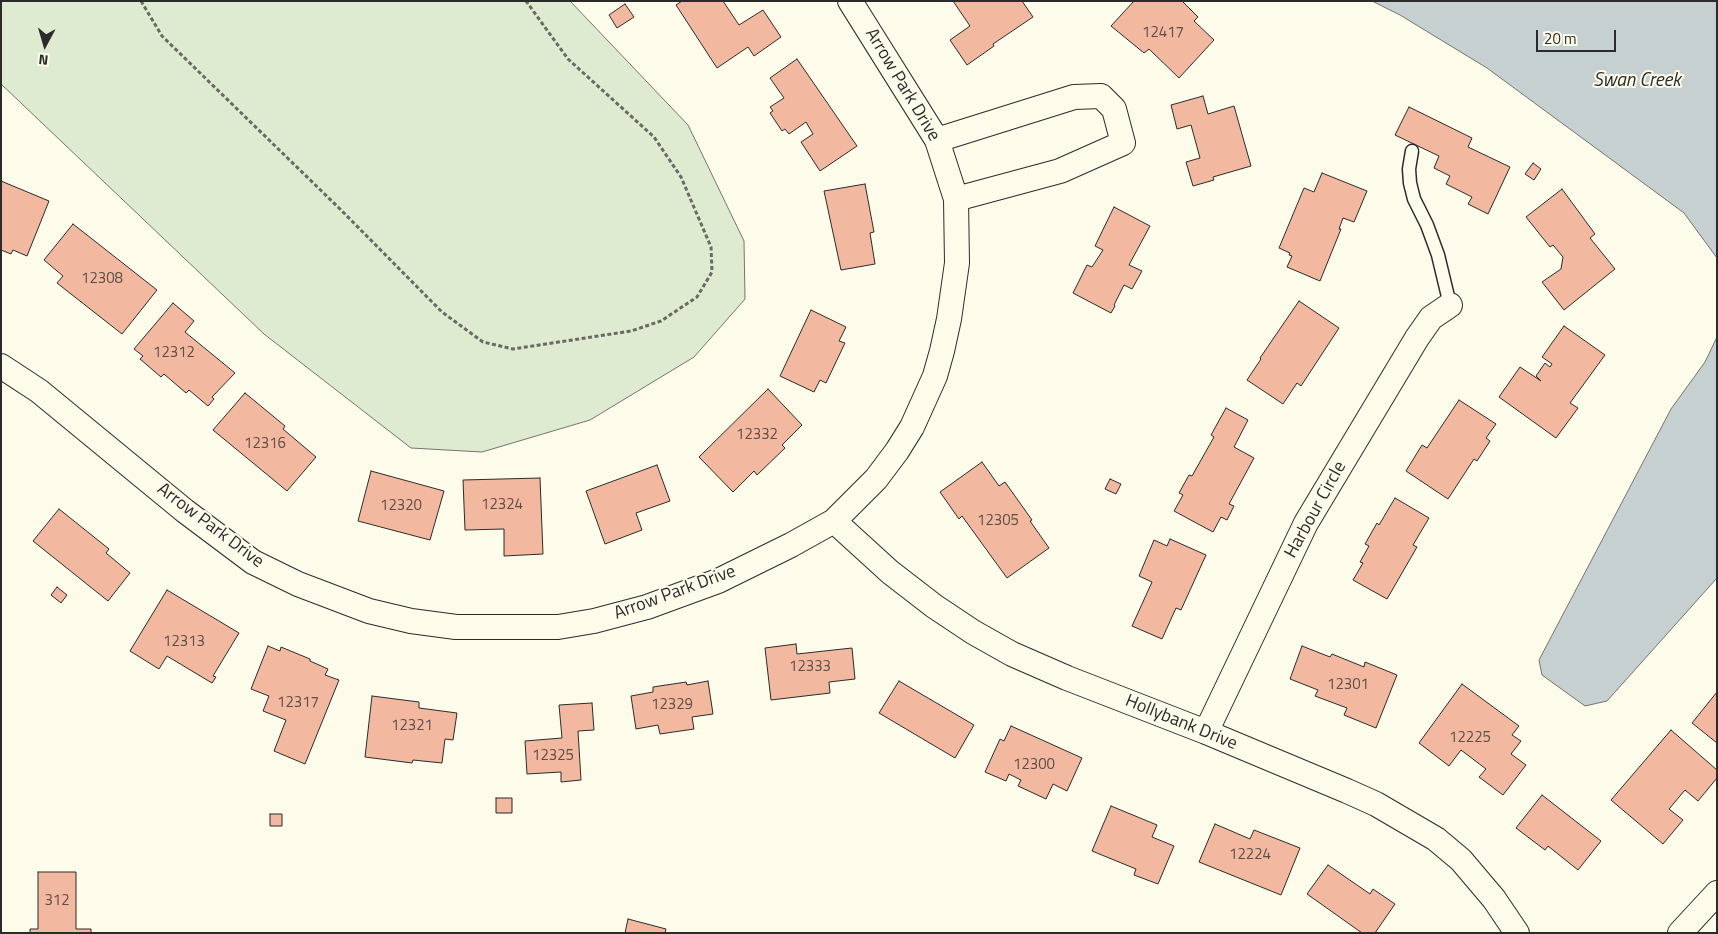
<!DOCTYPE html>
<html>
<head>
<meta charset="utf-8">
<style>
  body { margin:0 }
  #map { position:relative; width:1718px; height:934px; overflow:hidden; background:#fdfbea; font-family:"Titillium Web",sans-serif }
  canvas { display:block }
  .frame { position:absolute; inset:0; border:2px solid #2b2b2b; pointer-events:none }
  .north { position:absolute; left:20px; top:20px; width:50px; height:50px; -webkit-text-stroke:4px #fdfbea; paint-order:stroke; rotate:186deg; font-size:14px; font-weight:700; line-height:20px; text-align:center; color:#2b2b2b }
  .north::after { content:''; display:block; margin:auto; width:18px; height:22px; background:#2b2b2b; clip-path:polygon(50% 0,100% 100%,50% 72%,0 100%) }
  .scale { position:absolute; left:1536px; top:30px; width:80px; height:22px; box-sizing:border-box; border:2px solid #2b2b2b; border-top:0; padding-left:6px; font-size:15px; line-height:18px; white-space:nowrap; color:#2b2b2b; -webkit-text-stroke:4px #fdfbea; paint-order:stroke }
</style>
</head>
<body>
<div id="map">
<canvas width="1718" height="934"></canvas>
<div class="frame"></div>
<div class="north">N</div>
<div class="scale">20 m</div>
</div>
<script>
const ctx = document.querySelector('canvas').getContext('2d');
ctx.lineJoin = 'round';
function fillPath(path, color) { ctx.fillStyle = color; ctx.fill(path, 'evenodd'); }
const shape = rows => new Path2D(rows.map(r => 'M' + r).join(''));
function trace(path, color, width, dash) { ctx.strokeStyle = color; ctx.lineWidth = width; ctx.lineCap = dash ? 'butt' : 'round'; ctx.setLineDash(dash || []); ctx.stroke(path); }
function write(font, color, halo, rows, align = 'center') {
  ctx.font = font + ' "Titillium Web",sans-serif'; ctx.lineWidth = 4; ctx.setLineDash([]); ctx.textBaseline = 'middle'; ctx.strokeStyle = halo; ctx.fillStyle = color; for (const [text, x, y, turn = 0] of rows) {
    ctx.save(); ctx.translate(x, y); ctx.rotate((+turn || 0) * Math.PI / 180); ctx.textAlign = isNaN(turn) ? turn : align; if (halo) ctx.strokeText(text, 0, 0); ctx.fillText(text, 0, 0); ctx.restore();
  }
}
const green = shape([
  [1,1,570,1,688,125,744,241,745,299,694,357,590,420,482,452,411,448,264,334,1,84,1,1]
]);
fillPath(green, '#deebd1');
trace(green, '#74746e', 1);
const water = shape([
  [1372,1,1717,1,1717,258,1684,213,1487,68,1400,15,1372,1],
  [1717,337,1717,578,1607,701,1585,706,1542,675,1539,660,1671,409,1705,362,1717,337]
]);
fillPath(water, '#c7d0d0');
trace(water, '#74746e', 1);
const building = shape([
  [682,1,723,1,739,25,763,10,781,37,754,56,748,47,717,68,676,5,682,1],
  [953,1,1022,1,1033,17,993,44,994,46,967,65,950,40,970,26,953,1],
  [1134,1,1182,1,1198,17,1194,21,1214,40,1179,78,1149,49,1144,53,1111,26,1134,1],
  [625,4,634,17,617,28,609,15,625,4],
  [797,59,857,146,820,171,801,142,813,134,806,122,789,134,785,129,782,131,770,113,773,111,770,107,784,98,770,78,797,59],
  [1203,96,1208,114,1234,106,1251,166,1213,177,1214,180,1193,186,1186,162,1200,158,1191,125,1177,129,1171,105,1203,96],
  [1409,107,1472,138,1468,147,1510,167,1488,214,1468,204,1472,197,1446,184,1450,176,1434,168,1439,156,1395,135,1409,107],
  [1533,163,1541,169,1534,180,1525,174,1533,163],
  [1322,173,1367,191,1354,222,1343,218,1339,229,1341,229,1320,281,1287,267,1292,256,1289,255,1290,253,1279,248,1304,188,1314,192,1322,173],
  [1,181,49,201,27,256,13,250,11,254,1,250,1,181],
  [865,184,874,232,870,233,875,264,841,270,824,191,865,184],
  [1562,189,1595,234,1590,238,1615,269,1564,310,1542,282,1561,269,1563,257,1553,245,1550,247,1526,217,1562,189],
  [1114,207,1150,226,1129,265,1142,271,1132,289,1124,285,1114,305,1115,306,1111,313,1073,293,1087,265,1092,267,1103,250,1095,246,1114,207],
  [73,224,157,290,122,334,57,283,63,276,44,260,73,224],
  [1299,301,1339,328,1301,386,1297,383,1283,404,1247,380,1261,359,1260,358,1299,301],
  [173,303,194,321,185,332,235,373,212,397,214,399,208,406,189,390,186,393,164,374,161,377,140,359,143,356,134,349,173,303],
  [811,310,846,327,839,341,845,343,826,383,820,380,814,392,780,376,811,310],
  [1564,326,1605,355,1570,403,1578,408,1556,438,1499,397,1520,367,1541,381,1536,376,1545,363,1550,367,1552,364,1542,357,1564,326],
  [768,389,802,425,782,445,785,448,757,475,754,471,733,492,699,457,768,389],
  [245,393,285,426,283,429,316,457,287,491,213,430,245,393],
  [1459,400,1496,424,1486,438,1490,441,1477,461,1474,459,1448,499,1406,471,1422,445,1427,448,1459,400],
  [1226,408,1248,420,1234,447,1254,458,1229,504,1234,506,1227,520,1221,517,1213,532,1174,511,1183,495,1179,493,1189,475,1192,476,1214,437,1211,435,1226,408],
  [982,462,999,486,1005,482,1032,520,1030,521,1049,548,1007,578,962,516,959,519,940,492,982,462],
  [657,465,670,501,636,513,642,530,605,544,586,491,657,465],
  [371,471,444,491,430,540,358,521,371,471],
  [540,478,543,554,504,556,504,529,465,530,463,480,540,478],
  [1110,479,1121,484,1116,494,1105,489,1110,479],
  [1395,498,1429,518,1413,545,1417,547,1387,599,1353,580,1363,563,1360,562,1369,546,1365,544,1377,523,1379,525,1395,498],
  [59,509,109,549,106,553,130,573,108,601,33,541,59,509],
  [1170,539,1206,555,1181,610,1176,608,1162,639,1132,626,1152,582,1139,576,1154,540,1167,546,1170,539],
  [57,587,67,595,61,603,51,595,57,587],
  [167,590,239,633,213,676,216,677,212,683,167,656,159,669,130,651,167,590],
  [796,644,797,654,852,648,855,679,829,682,830,693,771,700,765,648,796,644],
  [268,646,280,651,281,647,310,659,310,661,328,669,325,675,339,680,305,764,274,751,286,720,263,711,269,696,251,689,268,646],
  [1302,646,1330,657,1332,654,1364,667,1365,662,1397,675,1376,728,1344,715,1347,708,1315,696,1318,690,1290,679,1302,646],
  [708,681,713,714,692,717,694,729,660,734,658,725,636,729,631,696,653,692,653,687,686,682,687,685,708,681],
  [899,681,974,725,955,758,879,713,899,681],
  [1462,684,1519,726,1512,735,1521,741,1511,754,1526,765,1503,795,1479,777,1486,769,1461,750,1449,766,1419,743,1462,684],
  [1717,692,1717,743,1692,723,1717,692],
  [372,696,419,702,419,708,457,713,453,740,445,739,442,763,413,760,412,763,365,757,372,696],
  [592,703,594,730,578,731,581,780,561,782,561,772,527,774,525,741,562,738,559,705,592,703],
  [1011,726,1082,758,1067,791,1053,784,1046,799,1018,786,1021,780,1009,774,1006,781,985,772,1000,739,1004,741,1011,726],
  [1671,730,1717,770,1717,778,1698,801,1685,790,1669,809,1683,820,1663,844,1611,800,1671,730],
  [1542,795,1601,841,1578,870,1548,846,1545,850,1516,828,1542,795],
  [496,798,512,798,512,813,496,813,496,798],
  [1111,806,1157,825,1152,837,1174,846,1158,884,1134,875,1136,869,1092,851,1111,806],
  [270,814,282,814,282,826,270,826,270,814],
  [1215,824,1250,839,1254,830,1300,848,1281,895,1199,862,1215,824],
  [1328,865,1370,894,1373,889,1395,904,1375,933,1362,933,1307,894,1328,865],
  [38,872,76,872,76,929,91,929,91,933,30,933,30,929,38,929,38,872],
  [628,919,666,929,665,933,625,933,628,919]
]);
fillPath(building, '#f2b8a0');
trace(building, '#2b2b2b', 1);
const lane = shape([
  [1412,151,1409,169,1410,183,1414,199,1427,225,1438,255,1450,305]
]);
const street = shape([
  [937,140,1074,97,1101,96,1114,109,1123,143,1060,171,956,199],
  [1,366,39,391,185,511,253,562,298,584,369,611,411,621,456,627,558,627,594,621,647,607,718,581,791,545,834,521,876,479,897,451,912,427,935,376,942,351,949,319,957,263,956,199,937,140,850,1],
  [834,521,890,572,934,606,973,632,1012,654,1067,678,1206,732,1347,791,1376,804,1436,839,1461,860,1494,899,1517,933],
  [1206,732,1306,523,1417,338,1431,318,1450,305],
  [1680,933,1717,893]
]);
trace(lane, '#2b2b2b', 15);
trace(street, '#2b2b2b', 26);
trace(shape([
  [141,1,162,36,339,208,442,312,483,342,513,349,631,331,661,321,697,297,712,272,711,247,681,177,654,137,568,59,526,1]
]), '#6a6964', 3, [4, 2.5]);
trace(lane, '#fdfbea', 12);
trace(street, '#fdfbea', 24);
write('15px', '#5d4e48', null, [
  ["12417",1163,33],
  ["12308",102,279],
  ["12312",174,353],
  ["12332",757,435],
  ["12316",265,444],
  ["12324",502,505],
  ["12320",401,506],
  ["12305",998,521],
  ["12313",184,642],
  ["12333",810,667],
  ["12301",1348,685],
  ["12317",298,703],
  ["12329",672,705],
  ["12321",412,726],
  ["12225",1470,738],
  ["12325",553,756],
  ["12300",1034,765],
  ["12224",1250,855],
  ["312",57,901]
]);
write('18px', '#2b2b2b', '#fdfbea', [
  ["Arrow Park Drive",902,85,59],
  ["Harbour Circle",1316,510,-61],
  ["Arrow Park Drive",210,526,37],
  ["Arrow Park Drive",675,593,-20],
  ["Hollybank Drive",1181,723,22]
]);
write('italic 19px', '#2b2b2b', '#fdfbea', [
  ["Swan Creek",1637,81]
]);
</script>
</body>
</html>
